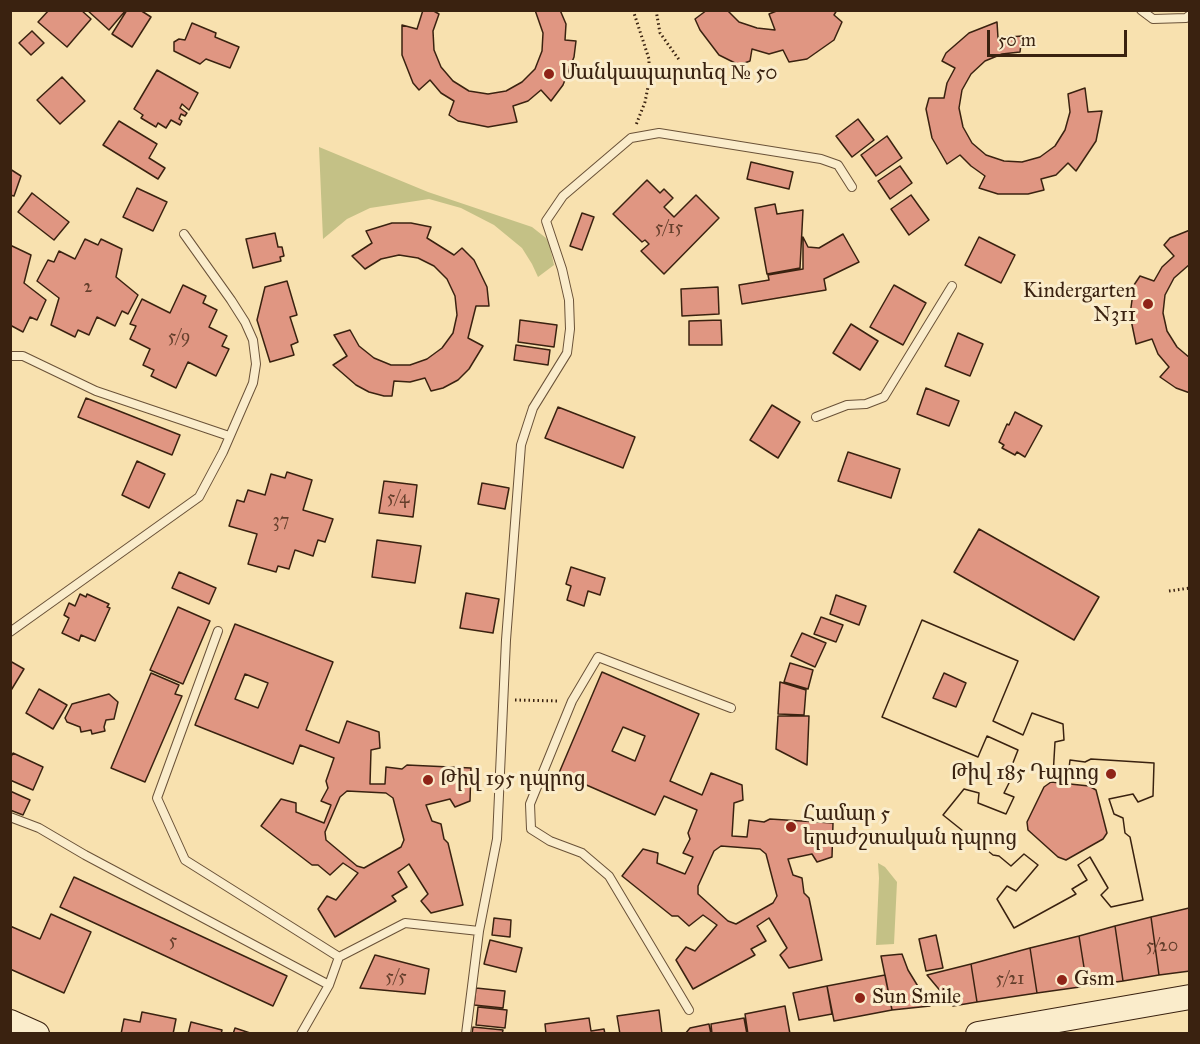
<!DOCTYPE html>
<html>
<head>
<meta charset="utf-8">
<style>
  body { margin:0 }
  #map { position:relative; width:1200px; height:1044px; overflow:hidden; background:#f8e1af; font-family:"IM FELL Great Primer",serif }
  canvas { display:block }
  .frame { position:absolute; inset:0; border:12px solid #3a2210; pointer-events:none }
  .scale { position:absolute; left:987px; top:30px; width:140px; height:27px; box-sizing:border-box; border:3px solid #3a2210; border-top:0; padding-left:8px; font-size:18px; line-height:21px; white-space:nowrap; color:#3a2210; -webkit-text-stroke:4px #faeccb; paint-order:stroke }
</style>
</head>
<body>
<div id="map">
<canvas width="1200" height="1044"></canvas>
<div class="frame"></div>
<div class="scale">50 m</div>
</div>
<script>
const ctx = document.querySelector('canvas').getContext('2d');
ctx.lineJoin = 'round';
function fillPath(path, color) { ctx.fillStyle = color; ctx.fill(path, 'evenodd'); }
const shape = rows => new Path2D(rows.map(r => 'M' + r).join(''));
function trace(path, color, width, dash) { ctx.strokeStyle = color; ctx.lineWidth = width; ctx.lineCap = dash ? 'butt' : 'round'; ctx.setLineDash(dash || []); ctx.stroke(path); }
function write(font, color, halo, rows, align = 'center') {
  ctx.font = font + ' "IM FELL Great Primer","Noto Serif Armenian",serif'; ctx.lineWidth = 6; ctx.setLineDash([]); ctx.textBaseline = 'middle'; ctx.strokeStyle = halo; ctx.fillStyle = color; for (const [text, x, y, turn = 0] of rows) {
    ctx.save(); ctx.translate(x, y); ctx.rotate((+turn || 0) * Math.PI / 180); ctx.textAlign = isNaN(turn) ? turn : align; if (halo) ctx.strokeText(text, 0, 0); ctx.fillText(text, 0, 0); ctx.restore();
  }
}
fillPath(shape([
  [319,147,428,192,532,227,546,238,549,243,554,265,538,277,532,264,522,248,494,225,461,208,429,199,370,208,347,219,323,239],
  [878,863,885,867,897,882,894,944,876,945,879,878]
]), '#c4c186');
const building = shape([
  [49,10,81,10,91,19,67,47,38,22,49,10],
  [87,10,126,10,109,30,87,10],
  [127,10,140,10,151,17,132,47,112,34,127,10],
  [423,10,432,10,439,14,433,31,434,50,441,67,453,81,469,91,488,94,506,91,522,82,535,69,542,51,543,33,535,10,560,10,566,24,565,40,576,41,574,57,563,85,551,101,541,90,528,101,513,106,517,122,488,127,458,121,449,115,454,101,441,93,430,80,419,90,413,83,402,55,402,25,417,29,423,10],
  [707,10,727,10,739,22,757,28,775,30,769,14,779,10,837,10,834,15,842,22,834,40,807,59,789,62,783,50,769,54,752,49,750,61,739,65,719,55,700,30,695,19,707,10],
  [997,22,998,38,1022,36,1020,52,1002,54,985,61,971,74,962,90,959,108,963,127,972,143,986,155,1004,161,1022,162,1040,157,1055,146,1065,130,1070,112,1068,94,1085,88,1088,112,1102,111,1096,141,1076,171,1068,163,1056,175,1041,179,1044,190,1028,194,998,194,979,188,985,176,971,166,960,155,947,164,932,138,926,109,929,98,944,98,947,83,955,68,942,61,946,53,969,33,997,22],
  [192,23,216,33,215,37,239,47,230,68,206,59,200,64,174,51,174,42,179,39,185,40,192,23],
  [32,31,44,43,31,55,19,43,32,31],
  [157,70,198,93,189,110,182,104,180,108,187,113,185,116,181,114,179,119,182,121,180,125,171,120,166,128,158,123,156,127,141,118,143,115,134,109,157,70],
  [62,77,85,101,60,124,37,100,62,77],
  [858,119,874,140,852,157,836,136,858,119],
  [119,121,157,144,149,158,165,168,158,179,103,145,119,121],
  [887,136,902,158,876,176,861,155,887,136],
  [751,162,793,172,789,189,747,179,751,162],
  [900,166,912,183,890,199,878,181,900,166],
  [10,169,21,176,14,196,10,195,10,169],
  [647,180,660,193,664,189,673,198,664,207,674,217,696,195,719,218,664,274,641,251,649,244,645,240,642,242,613,214,647,180],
  [137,188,167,202,153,231,123,217,137,188],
  [32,193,69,222,54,240,18,212,32,193],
  [911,195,929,220,909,235,891,209,911,195],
  [775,204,777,214,803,210,800,268,767,274,755,208,775,204],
  [582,213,594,217,582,250,570,246,582,213],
  [392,223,411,223,431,227,427,238,454,255,462,248,474,260,487,287,489,306,476,306,468,338,483,346,469,369,458,380,443,388,431,391,425,378,410,382,394,381,392,396,384,396,369,392,356,385,333,365,347,356,334,335,350,330,359,346,374,358,391,365,410,365,427,359,442,348,453,333,457,315,455,296,447,279,434,266,418,258,399,255,381,259,365,269,352,256,372,243,366,231,392,223],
  [1190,230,1190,264,1174,278,1165,295,1163,313,1167,331,1177,347,1190,358,1190,393,1176,388,1160,377,1169,367,1158,354,1152,339,1136,344,1130,315,1134,285,1140,276,1154,281,1162,267,1174,256,1164,245,1170,238,1190,230],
  [275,233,278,247,282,247,284,256,280,257,281,261,253,268,246,239,275,233],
  [843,234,859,262,824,279,826,290,742,304,739,285,769,280,768,275,803,269,803,237,808,247,819,248,843,234],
  [979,237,1015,255,1001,283,965,265,979,237],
  [85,239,98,245,101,239,122,249,116,277,138,295,128,314,122,311,115,326,97,317,89,335,78,330,75,337,51,325,59,298,37,281,48,260,54,262,59,251,75,259,85,239],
  [10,245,31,255,24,283,46,300,37,320,30,317,23,332,10,325,10,245],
  [287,281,297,315,290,317,298,342,291,345,294,355,270,362,257,320,265,287,287,281],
  [183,285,206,296,203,303,217,310,209,327,227,336,222,346,229,349,216,376,188,362,176,388,151,376,154,370,143,365,150,349,130,339,136,326,130,324,142,299,170,313,183,285],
  [894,285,926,303,903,345,870,327,894,285],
  [718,287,719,314,682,316,681,289,718,287],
  [520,320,557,325,554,347,518,342,520,320],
  [721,320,722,345,689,345,689,321,721,320],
  [851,324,878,341,860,370,833,353,851,324],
  [958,333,983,344,970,376,945,366,958,333],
  [516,345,550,350,548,365,514,360,516,345],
  [926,388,959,401,949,426,917,414,926,388],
  [86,398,180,435,172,455,78,417,86,398],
  [772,405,800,422,778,458,750,440,772,405],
  [558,407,635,437,623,468,545,438,558,407],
  [1015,412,1042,426,1025,457,1017,452,1015,455,1002,448,1004,445,999,442,1007,424,1009,425,1015,412],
  [848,452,900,469,891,498,838,481,848,452],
  [137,461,165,474,149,508,122,495,137,461],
  [287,472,312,480,303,510,333,519,325,542,318,540,313,556,295,550,289,569,278,566,276,572,248,564,257,534,229,526,237,500,244,502,248,490,265,495,271,474,285,478,287,472],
  [384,481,417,485,413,517,379,513,384,481],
  [482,483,509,488,505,509,478,504,482,483],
  [979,529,1099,597,1074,640,954,572,979,529],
  [377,540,421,546,415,583,372,577,377,540],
  [571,567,605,578,600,595,588,591,584,606,567,600,571,586,566,584,571,567],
  [179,572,216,588,209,604,172,588,179,572],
  [466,593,499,599,493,633,460,628,466,593],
  [80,594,86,597,87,594,109,604,107,607,110,608,95,641,81,635,79,641,62,633,69,618,64,615,69,603,75,606,80,594],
  [836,595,866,606,859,625,830,614,836,595],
  [178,607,210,621,183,684,150,670,178,607],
  [821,617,843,625,836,642,814,634,821,617],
  [922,620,1018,661,993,721,1023,735,1032,713,1063,724,1064,740,1055,742,1053,776,1068,776,1070,760,1085,762,1091,759,1154,763,1153,796,1138,802,1133,794,1109,799,1114,814,1123,818,1125,833,1130,837,1143,900,1111,907,1101,895,1108,888,1090,857,1078,865,1087,880,1072,889,1076,894,1014,928,997,899,1007,886,1016,891,1038,865,1024,854,1011,866,999,856,993,855,943,815,964,789,979,793,978,803,1006,814,1014,797,1004,793,1011,779,1009,773,1018,750,987,736,978,757,882,717,922,620],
  [944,673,966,683,956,707,933,698,944,673],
  [1051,782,1089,786,1096,790,1107,833,1103,839,1066,860,1058,857,1028,830,1027,822,1044,787,1051,782],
  [922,620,1018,661,993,721,1023,735,1032,713,1063,724,1064,740,1055,742,1053,776,1068,776,1070,760,1085,762,1091,759,1154,763,1153,796,1138,802,1133,794,1109,799,1114,814,1123,818,1125,833,1130,837,1143,900,1111,907,1101,895,1108,888,1090,857,1078,865,1087,880,1072,889,1076,894,1014,928,997,899,1007,886,1016,891,1038,865,1024,854,1011,866,999,856,993,855,943,815,964,789,979,793,978,803,1006,814,1014,797,1004,793,1011,779,1009,773,1018,750,987,736,978,757,882,717,922,620],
  [235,624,333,662,306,730,339,743,347,721,379,732,380,748,371,750,370,784,385,784,386,767,402,769,407,765,471,768,470,801,455,807,450,799,426,805,432,821,441,824,444,839,448,843,463,905,431,913,421,901,428,894,409,864,398,872,407,887,392,896,396,901,335,937,318,909,327,896,336,900,358,873,343,863,330,875,318,865,312,865,261,826,281,799,296,803,296,812,324,823,331,805,321,801,328,788,326,781,334,758,300,745,293,764,195,725,235,624],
  [245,674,268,683,258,708,235,699,245,674],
  [347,791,386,793,393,798,404,840,401,847,364,868,357,866,326,840,325,832,340,797,347,791],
  [802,633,826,643,815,667,791,656,802,633],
  [10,661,24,669,10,692,10,661],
  [790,663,813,670,808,689,784,682,790,663],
  [602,672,699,714,670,781,702,795,711,773,742,785,743,800,734,803,732,836,747,837,749,820,764,822,770,819,833,823,832,857,817,862,812,854,788,859,793,875,802,878,804,893,809,898,822,960,789,968,780,955,787,948,769,918,757,926,766,941,751,949,755,955,693,989,676,960,686,947,695,951,717,925,703,915,689,926,678,916,672,916,622,876,643,849,658,853,657,863,685,874,693,857,683,853,690,839,688,833,697,810,664,796,655,815,559,773,602,672],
  [623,727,645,736,635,761,612,751,623,727],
  [721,846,760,849,766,854,777,896,773,903,736,924,728,921,698,894,698,886,714,851,721,846],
  [151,673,179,685,175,694,182,696,145,782,111,768,151,673],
  [780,682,806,690,804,715,778,714,780,682],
  [39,689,67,705,53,729,26,713,39,689],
  [109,694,118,702,114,719,106,720,104,727,105,731,92,734,91,730,81,732,80,727,67,722,65,718,72,704,109,694],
  [778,716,809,716,807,765,776,749,778,716],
  [13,753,43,767,33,790,10,780,10,759,13,753],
  [10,791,30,800,23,815,10,810,10,791],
  [74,877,287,976,273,1006,60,907,74,877],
  [1189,908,1190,971,1159,975,1151,917,1189,908],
  [51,914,91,932,64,993,10,969,10,926,40,939,51,914],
  [1151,917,1159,975,1123,981,1115,926,1151,917],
  [494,918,511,920,510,937,492,935,494,918],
  [1115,926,1123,981,1087,986,1079,936,1115,926],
  [936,935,943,968,926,971,919,939,936,935],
  [1079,936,1087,986,1037,993,1030,948,1079,936],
  [490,940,522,948,516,972,484,964,490,940],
  [1030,948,1037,993,977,1002,971,964,1030,948],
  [902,954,908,970,930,1006,892,1010,881,956,902,954],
  [375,955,429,969,425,994,360,988,375,955],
  [971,964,977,1002,953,1006,927,975,971,964],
  [885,975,892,1010,834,1021,827,986,885,975],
  [827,986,832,1014,799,1020,793,993,827,986],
  [476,988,505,991,503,1008,474,1005,476,988],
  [785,1006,790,1034,748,1034,745,1014,785,1006],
  [478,1007,507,1010,505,1028,476,1025,478,1007],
  [659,1010,662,1034,620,1034,617,1016,659,1010],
  [142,1012,176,1019,173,1034,121,1034,124,1019,140,1022,142,1012],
  [589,1018,591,1031,604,1029,605,1034,546,1034,545,1024,589,1018],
  [744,1018,747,1034,712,1034,711,1024,744,1018],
  [191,1022,222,1030,221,1034,188,1034,191,1022],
  [709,1024,711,1034,685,1034,690,1028,709,1024],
  [473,1027,503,1030,502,1034,472,1034,473,1027],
  [235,1028,253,1034,233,1034,235,1028]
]);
fillPath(building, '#e09682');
trace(building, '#3a2210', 1.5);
const lane = shape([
  [1141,10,1153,19,1186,18,1190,15],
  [10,356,23,356,96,391,229,436],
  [816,417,847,405,866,404,884,397,952,286],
  [218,631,157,798,185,860,339,957,329,985,301,1034],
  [10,632,199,497,223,452,253,383,256,364,253,340,245,322,231,300,184,234],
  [10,817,39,828,85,855,329,985],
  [339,957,405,923,479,931],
  [689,1010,609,876,582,853,550,841,531,829,530,804,572,701,598,657,731,708],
  [466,1034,479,931,497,839,506,640,521,445,533,408,567,353,570,329,569,300,562,269,546,221,563,196,631,138,659,133,821,159,838,165,852,187]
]);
const secondary = shape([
  [10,1022,37,1034],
  [978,1034,1190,997]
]);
trace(lane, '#6a5238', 10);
trace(secondary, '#3a2210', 26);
trace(shape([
  [633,10,649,59,649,82,645,102,636,125],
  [656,10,660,33,680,61],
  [1169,591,1190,588],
  [515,700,560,701]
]), '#3a2210', 3, [1.5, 3]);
trace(lane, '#faeccb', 8);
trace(secondary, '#faeccb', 24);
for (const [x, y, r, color] of [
  [549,74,6,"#8f2418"],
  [1148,304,6,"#8f2418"],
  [1111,774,6,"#8f2418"],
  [428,780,6,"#8f2418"],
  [791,827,6,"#8f2418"],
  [1062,980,6,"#8f2418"],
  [860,998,6,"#8f2418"]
]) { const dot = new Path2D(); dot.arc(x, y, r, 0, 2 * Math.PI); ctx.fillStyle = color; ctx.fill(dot); trace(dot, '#faeccb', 2); }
write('18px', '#643f2c', null, [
  ["5/15",669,229],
  ["2",88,288],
  ["5/9",179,338],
  ["5/4",398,499],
  ["37",281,522],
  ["5",173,942],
  ["5/20",1162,947],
  ["5/5",396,978],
  ["5/21",1010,980]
]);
write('21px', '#3a2210', '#faeccb', [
  ["Մանկապարտեզ № 50",561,74],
  ["Kindergarten",1136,292,"right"],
  ["N311",1136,316,"right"],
  ["Թիվ 185 Դպրոց",1099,774,"right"],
  ["Թիվ 195 դպրոց",440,780],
  ["Համար 5",803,815],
  ["երաժշտական դպրոց",803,839],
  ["Gsm",1074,980],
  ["Sun Smile",872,998]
], 'left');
</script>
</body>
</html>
